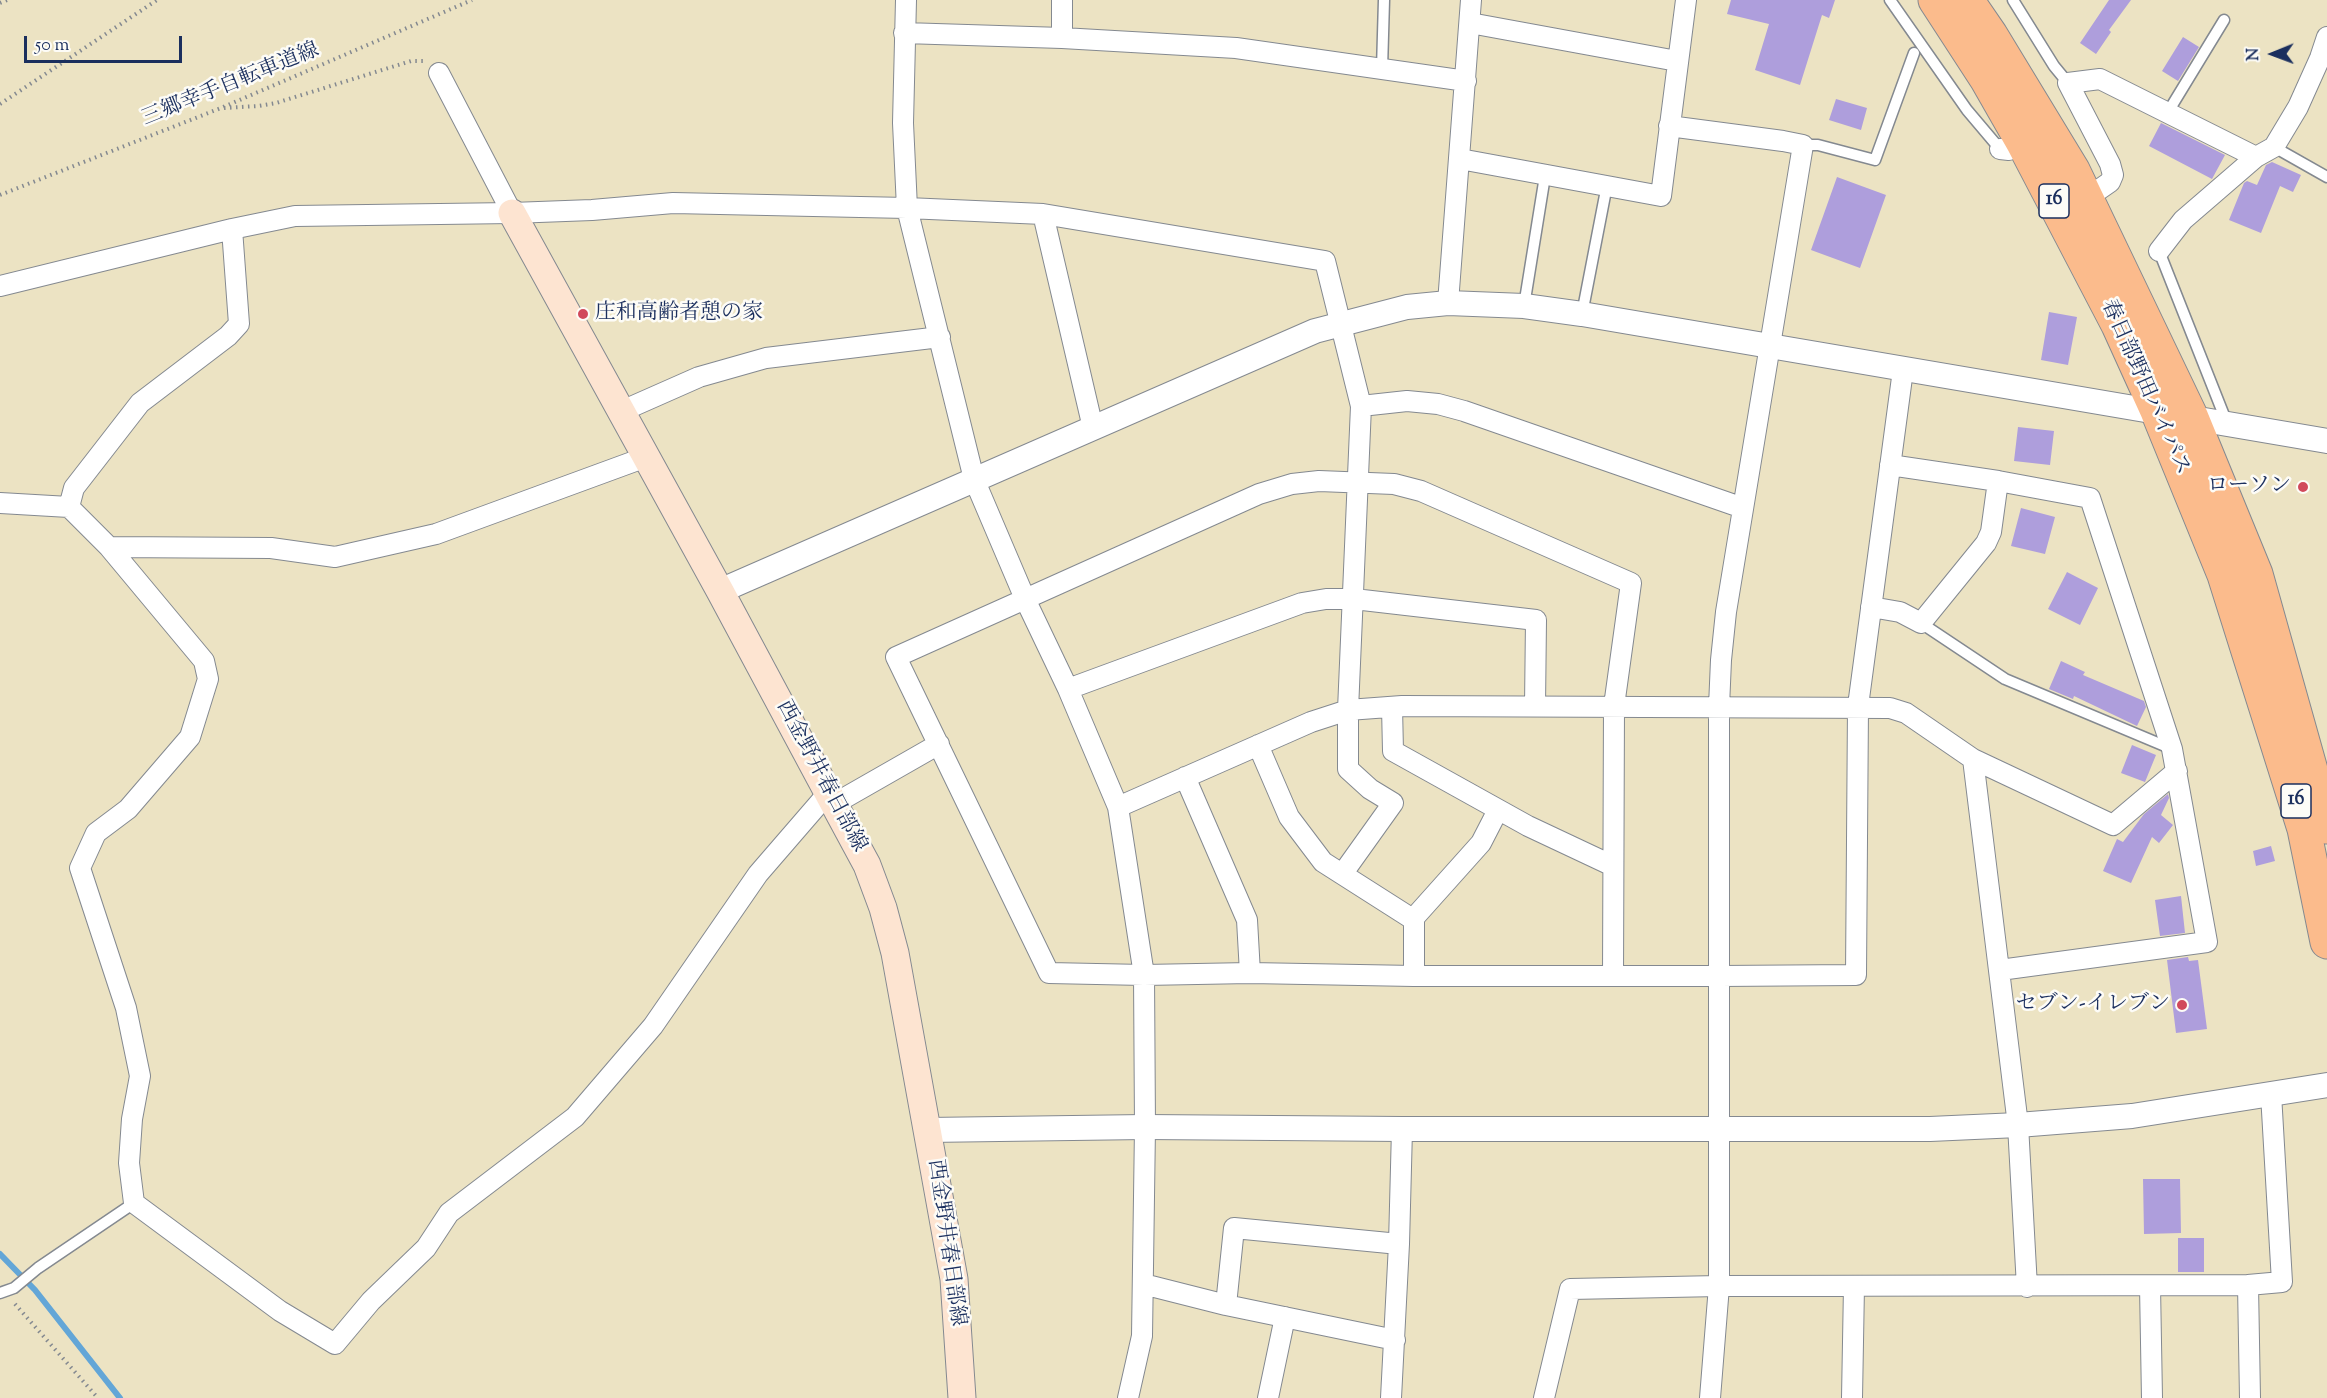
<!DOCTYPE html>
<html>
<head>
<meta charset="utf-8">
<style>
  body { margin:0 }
  #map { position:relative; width:2327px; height:1398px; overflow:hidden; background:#ece3c3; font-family:"Sorts Mill Goudy",serif }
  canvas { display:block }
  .north { position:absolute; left:2243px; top:24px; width:60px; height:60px; -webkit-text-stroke:4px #fdfcf7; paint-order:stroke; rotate:269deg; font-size:16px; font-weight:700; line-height:24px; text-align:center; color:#1b2f5e }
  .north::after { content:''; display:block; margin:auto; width:21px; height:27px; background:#1b2f5e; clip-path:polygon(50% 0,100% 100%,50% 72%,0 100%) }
  .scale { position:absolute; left:24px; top:36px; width:158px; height:27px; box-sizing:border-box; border:3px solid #1b2f5e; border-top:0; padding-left:8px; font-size:18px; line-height:21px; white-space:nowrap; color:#1b2f5e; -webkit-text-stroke:4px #fdfcf7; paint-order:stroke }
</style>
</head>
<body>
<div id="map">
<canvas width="2327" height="1398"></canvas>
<div class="north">N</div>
<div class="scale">50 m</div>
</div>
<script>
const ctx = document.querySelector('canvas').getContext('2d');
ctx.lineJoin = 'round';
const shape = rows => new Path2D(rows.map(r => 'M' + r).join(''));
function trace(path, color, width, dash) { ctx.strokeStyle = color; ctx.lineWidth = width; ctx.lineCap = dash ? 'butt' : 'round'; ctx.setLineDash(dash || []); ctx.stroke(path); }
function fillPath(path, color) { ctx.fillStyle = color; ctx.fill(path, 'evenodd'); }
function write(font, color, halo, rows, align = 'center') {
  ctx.font = font + ' "Sorts Mill Goudy","Noto Serif JP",serif'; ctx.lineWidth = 5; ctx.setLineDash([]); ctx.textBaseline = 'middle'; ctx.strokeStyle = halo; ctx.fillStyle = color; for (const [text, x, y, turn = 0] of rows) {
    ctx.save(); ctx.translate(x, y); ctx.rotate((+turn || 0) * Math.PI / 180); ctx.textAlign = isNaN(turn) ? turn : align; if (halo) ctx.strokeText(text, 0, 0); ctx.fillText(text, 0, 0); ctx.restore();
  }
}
trace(shape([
  [0,1254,35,1290,120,1398]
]), '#63a6d7', 6);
fillPath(shape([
  [1731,0,1835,0,1829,18,1822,15,1800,85,1755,70,1769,24,1727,14],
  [2109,0,2131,0,2109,30,2111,32,2096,54,2080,43],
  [2183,37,2199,47,2178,81,2162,71],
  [1836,99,1867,108,1861,130,1829,120],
  [2161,123,2225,155,2212,179,2149,146],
  [2272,162,2301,175,2293,192,2280,186,2261,233,2229,220,2244,183,2247,181,2257,185,2266,165],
  [1837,177,1886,195,1860,268,1811,250],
  [2049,312,2077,317,2068,365,2041,360],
  [2018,427,2054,431,2050,465,2014,461],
  [2021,508,2055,517,2045,554,2011,546],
  [2067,572,2098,588,2080,625,2048,609],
  [2061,661,2085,672,2083,675,2144,701,2146,707,2137,726,2074,696,2073,699,2049,689],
  [2132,745,2156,755,2145,782,2121,773],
  [2168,794,2169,798,2161,815,2173,825,2159,843,2152,837,2131,883,2103,871,2117,839,2123,842,2144,814],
  [2271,846,2275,861,2256,866,2253,851],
  [2181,896,2185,933,2160,936,2155,900],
  [2188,957,2189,961,2198,960,2207,1029,2176,1033,2167,960],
  [2143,1179,2180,1179,2181,1233,2144,1234],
  [2178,1238,2204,1238,2204,1272,2178,1272]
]), '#ae9edc');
const service = shape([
  [1890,0,1967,110,2000,149],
  [2013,0,2054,66,2068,83],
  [1382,69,1384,0],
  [2168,112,2224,20],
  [1803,145,1818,145,1875,160,1914,53],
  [2274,147,2327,177],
  [2159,251,2227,423],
  [1524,306,1545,176],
  [1582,314,1607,185],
  [1921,623,2005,679,2172,749],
  [0,1293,14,1288,38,1268,134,1203]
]);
const minor = shape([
  [906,0,903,123,907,208,974,479,1026,601,1068,689,1118,807,1144,975,1145,1127,1142,1336,1128,1398],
  [1470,23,1677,61],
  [904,33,1062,38,1236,48,1466,81],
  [1062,38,1062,0],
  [439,73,512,213],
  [1669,126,1783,141,1803,145,1726,612,1721,660,1719,707,1719,1286,1710,1398],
  [2000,149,2009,150,2023,143],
  [1460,159,1661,196,1686,0],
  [2087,198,2110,182,2113,175,2110,164,2068,83,2100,79,2256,157,2274,147,2298,107,2320,58,2327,37],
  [1043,214,1093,428],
  [2159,251,2183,220,2256,157],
  [0,286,232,229,295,216,512,213,592,210,673,203,907,208,1043,214,1325,261,1361,406,1348,710,1348,769,1370,789,1393,803,1343,873],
  [1448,303,1471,0],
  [1361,406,1407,401,1438,404,1464,411,1743,508],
  [622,411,699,377,766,358,940,337],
  [1998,481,2090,498,2172,749,2207,942,2000,970],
  [0,503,69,507,109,547,204,661,208,679,190,737,128,809,96,833,80,868,126,1008,140,1076,132,1119,129,1163,134,1203,280,1311,335,1344,371,1301,426,1248,449,1213,575,1117,653,1026,758,874,828,793],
  [69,507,74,488,140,403,228,336,239,324,232,229],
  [109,547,271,548,335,557,436,534,646,457],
  [1871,607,1900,612,1921,623,1986,543,1991,532,1998,481,1890,465],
  [1068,689,1302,603,1326,599,1354,599,1536,620,1535,706],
  [1392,707,1393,751,1528,826,1613,866],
  [1258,745,1289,817,1323,862,1414,920,1414,976],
  [1973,759,2018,1125,2027,1287],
  [1185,777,1247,920,1250,973],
  [834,804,939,744],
  [1118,807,1311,722,1348,710,1402,706,1890,708,1906,713,1973,759,2113,825,2177,771],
  [1413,919,1481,843,1498,810],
  [1613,976,1614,706,1631,583,1421,491,1394,484,1319,481,1292,484,1259,494,896,657,1049,973,1144,975,1250,973,1414,976,1720,976,1856,975,1858,706,1903,370],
  [1143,1284,1226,1305,1395,1340],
  [2248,1285,2282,1282,2271,1094],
  [2150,1286,2152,1398],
  [1226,1305,1234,1228,1399,1244],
  [1268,1398,1285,1317],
  [1391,1398,1399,1244,1402,1129],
  [1544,1398,1570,1289,1719,1286,2248,1285,2250,1398],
  [1852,1398,1854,1286]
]);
const tertiary = shape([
  [720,591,1315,331,1407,307,1448,303,1524,306,1582,314,2327,441],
  [927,1130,1145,1127,1402,1129,1930,1129,2018,1125,2132,1116,2327,1085]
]);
const secondary = shape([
  [512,213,720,591,834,804,867,865,883,908,895,953,954,1279,962,1398]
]);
const trunk = shape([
  [1935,0,1987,80,2023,143,2118,325,2157,411,2224,575,2304,829,2327,942],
  [1967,0,1991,35,2073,170,2192,418,2256,574,2327,827]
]);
trace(service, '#848990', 13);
trace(minor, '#848990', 22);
trace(tertiary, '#848990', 26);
trace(secondary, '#848990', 29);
trace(trunk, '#848990', 35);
trace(shape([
  [0,3,7,0],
  [0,104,157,0],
  [224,108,258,106,276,103,411,61,426,61],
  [0,195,221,108,472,0],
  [15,1304,98,1398]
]), '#848990', 4, [1.5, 4.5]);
trace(service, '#fff', 10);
trace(minor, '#fff', 20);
trace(tertiary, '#fff', 24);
trace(secondary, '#fde4d1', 27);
trace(trunk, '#fbbb8c', 33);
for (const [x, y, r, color] of [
  [583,314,6,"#d1495b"],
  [2303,487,6,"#d1495b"],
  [2182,1005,6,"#d1495b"]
]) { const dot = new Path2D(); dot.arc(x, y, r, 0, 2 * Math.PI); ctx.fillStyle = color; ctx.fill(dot); trace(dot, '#fdfcf7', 2); }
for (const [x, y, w] of [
  [2054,201,30],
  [2296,801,30]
]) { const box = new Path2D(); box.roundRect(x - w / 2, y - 17, w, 34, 4.5); ctx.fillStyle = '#fdfcf7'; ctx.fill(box); trace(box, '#1b2f5e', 1.5); }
write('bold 20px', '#1b2f5e', null, [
  ["16",2054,201],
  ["16",2296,801]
]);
write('21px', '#1b2f5e', '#fdfcf7', [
  ["三郷幸手自転車道線",231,86,-22],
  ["春日部野田バイパス",2144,388,66],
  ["西金野井春日部線",820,777,62],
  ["西金野井春日部線",945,1243,82]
]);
write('21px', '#1b2f5e', '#fdfcf7', [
  ["庄和高齢者憩の家",595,314,"left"],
  ["ローソン",2291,487],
  ["セブン-イレブン",2170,1005]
], 'right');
</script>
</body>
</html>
